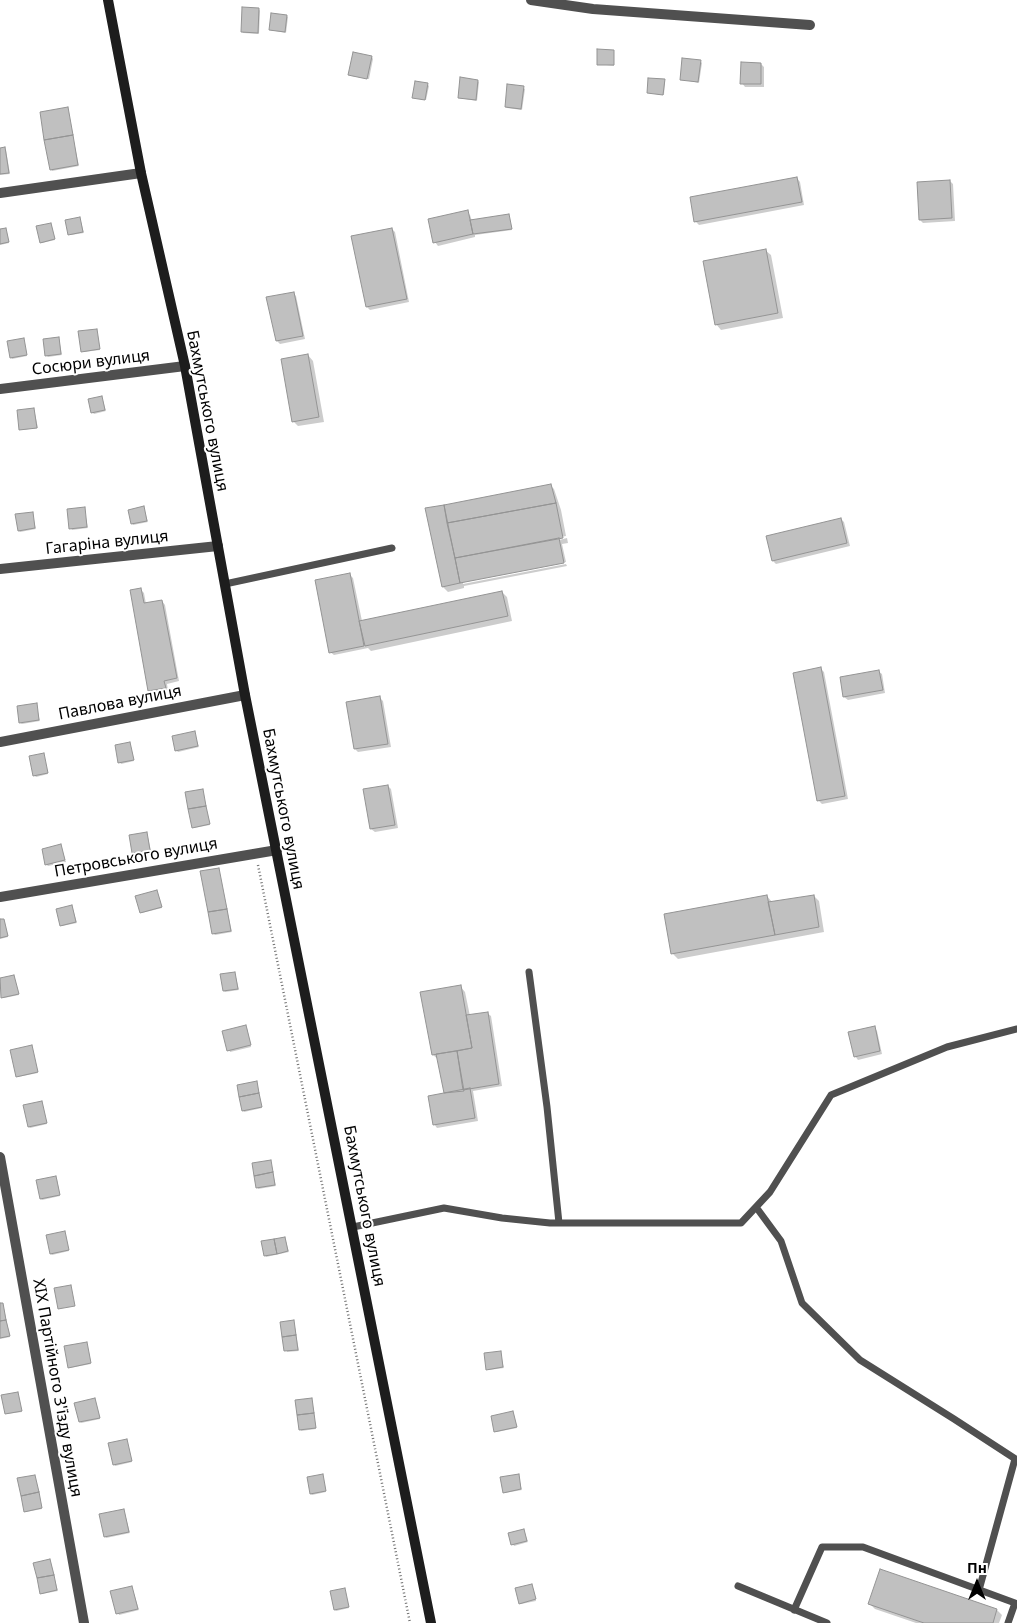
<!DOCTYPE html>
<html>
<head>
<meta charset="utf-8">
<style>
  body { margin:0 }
  #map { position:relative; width:1017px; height:1623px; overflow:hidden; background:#fff; font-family:"Noto Sans",sans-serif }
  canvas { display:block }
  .north { position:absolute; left:952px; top:1558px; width:50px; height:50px; -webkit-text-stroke:4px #fff; paint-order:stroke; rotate:0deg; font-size:14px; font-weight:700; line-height:20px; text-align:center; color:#000 }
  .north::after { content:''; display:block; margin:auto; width:18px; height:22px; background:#000; clip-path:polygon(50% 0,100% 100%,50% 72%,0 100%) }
</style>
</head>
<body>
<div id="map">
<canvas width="1017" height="1623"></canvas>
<div class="north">Пн</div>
</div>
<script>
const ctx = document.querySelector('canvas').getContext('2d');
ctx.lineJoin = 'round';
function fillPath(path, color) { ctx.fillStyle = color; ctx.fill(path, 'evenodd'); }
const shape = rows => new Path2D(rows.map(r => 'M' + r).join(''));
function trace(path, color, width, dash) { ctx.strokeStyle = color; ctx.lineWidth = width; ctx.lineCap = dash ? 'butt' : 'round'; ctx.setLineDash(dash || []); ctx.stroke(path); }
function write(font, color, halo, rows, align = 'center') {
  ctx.font = font + ' "Noto Sans",sans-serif'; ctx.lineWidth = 4; ctx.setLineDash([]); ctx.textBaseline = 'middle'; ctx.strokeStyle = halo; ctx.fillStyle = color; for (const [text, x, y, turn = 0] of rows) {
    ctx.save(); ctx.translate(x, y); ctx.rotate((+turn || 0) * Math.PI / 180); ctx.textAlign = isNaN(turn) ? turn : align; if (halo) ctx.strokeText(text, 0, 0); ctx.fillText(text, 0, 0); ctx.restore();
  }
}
fillPath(shape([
  [259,9,260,11,259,34,243,33,242,31],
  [287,16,288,17,286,33,270,30],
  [613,51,614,66,598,64],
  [372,57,373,59,369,79,351,76],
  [700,61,702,63,699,83,681,79],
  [761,64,764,67,764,87,745,87,742,83],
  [664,80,665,81,664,95,648,93],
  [478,81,479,82,477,101,459,98],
  [427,84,429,86,426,100,415,98,413,97],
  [523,88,525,89,522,110,507,108,506,107],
  [67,108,79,166,52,171,51,169],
  [0,149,6,150,10,174,0,175],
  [797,178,800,182,804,205,699,225,695,221],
  [950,181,953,184,955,221,923,223,920,220],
  [467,212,470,215,472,221,509,216,512,230,475,235,475,237,438,246,435,242],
  [80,218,84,233,71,235,69,234],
  [51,224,55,240,42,243,41,242],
  [392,229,395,232,409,302,370,310,367,307,353,237],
  [6,230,9,243,0,245,0,231],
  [765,250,771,255,783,318,721,330,716,324],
  [293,293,296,296,305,339,280,344,277,341],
  [96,330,100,350,84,352,83,351],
  [59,338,62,355,48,357,46,355],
  [23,340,27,356,12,359,11,357],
  [308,355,313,361,324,422,298,426,293,421],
  [102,397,106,411,94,414,92,412],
  [34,409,38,428,22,430,20,429],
  [551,486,554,489,561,510,566,536,556,538,559,540,567,538,568,543,562,544,566,562,463,582,463,584,566,564,567,566,464,586,464,588,448,592,443,587,427,509],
  [84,508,88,528,72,530,71,528],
  [144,508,148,522,133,525,132,523],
  [32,513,36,529,20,532,19,531],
  [841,519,844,522,850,546,776,564,773,561],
  [350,575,353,578,362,621,502,592,507,597,512,621,371,651,368,648,334,655,330,652],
  [140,589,144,593,146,604,162,601,165,605,179,681,167,684,168,691,152,694,149,690],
  [821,669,824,672,848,799,822,804,819,801,794,674],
  [878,671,882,674,885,693,848,700,844,697,841,678],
  [380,698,383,701,391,747,358,752,355,749],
  [36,705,40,721,22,724,20,723],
  [194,732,199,747,178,752,176,750],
  [130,743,134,761,121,764,120,762],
  [43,754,48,774,36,777,34,775],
  [388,786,391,789,398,828,375,832,371,829],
  [202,790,210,825,194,828,193,827],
  [147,833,151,851,134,854,133,852],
  [61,846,66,862,48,866,46,864],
  [218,869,232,932,215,935,214,934],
  [157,891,162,908,142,913,141,912],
  [767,896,772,902,814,896,819,901,824,932,678,959,673,954,665,915],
  [72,906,77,923,62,926,61,925],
  [4,920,8,937,0,939,0,921],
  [235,973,239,990,225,992,224,991],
  [14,976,19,995,4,998,0,986,0,979],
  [460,986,465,992,470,1016,487,1013,491,1016,502,1086,473,1091,478,1121,437,1128,434,1124,446,1094,439,1060,433,1055],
  [874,1027,877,1031,882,1054,858,1060,855,1056],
  [247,1028,251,1047,230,1052,224,1032],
  [31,1047,38,1073,18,1077,17,1076],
  [257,1083,262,1108,244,1112,243,1110],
  [42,1102,47,1124,30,1128,29,1127],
  [270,1161,276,1186,258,1189,253,1164],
  [57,1179,60,1196,42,1200,41,1199],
  [65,1233,69,1251,52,1255,51,1254],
  [285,1238,289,1252,266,1257,265,1255],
  [3,1304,10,1337,0,1339,0,1305],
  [294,1322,299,1351,287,1352,282,1323],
  [86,1343,91,1364,70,1368,69,1367],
  [500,1352,504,1368,489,1370,488,1369],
  [17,1393,22,1412,7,1414,6,1413],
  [312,1399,316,1429,301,1431,300,1429],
  [95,1400,100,1419,81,1423,80,1422],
  [513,1413,517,1428,497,1432,495,1431],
  [127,1441,132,1462,115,1466,114,1464],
  [518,1475,522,1490,505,1493,504,1492],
  [35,1476,42,1509,26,1512,25,1511],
  [323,1477,326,1492,312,1495,311,1494],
  [124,1510,130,1533,106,1538,105,1536],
  [524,1530,528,1542,514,1546,513,1544],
  [50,1561,58,1591,42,1594,41,1593],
  [881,1570,997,1610,1002,1615,999,1623,916,1623,875,1609,870,1604],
  [532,1585,536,1601,521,1604,520,1603],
  [132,1587,139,1610,119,1615,112,1592],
  [344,1589,349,1608,336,1611,335,1610]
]), '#0003');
const building = shape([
  [242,7,259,8,258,33,241,32,242,7],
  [271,13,287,15,285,32,269,30,271,13],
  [597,49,614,50,614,65,597,65,597,49],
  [353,52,372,56,367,79,348,75,353,52],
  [682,58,701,60,698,82,680,80,682,58],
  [741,62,761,63,761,84,740,84,741,62],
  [460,77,478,80,476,100,458,98,460,77],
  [648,78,665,79,663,95,647,93,648,78],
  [415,81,428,83,425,100,412,98,415,81],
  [507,84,524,86,521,109,505,107,507,84],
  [68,107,73,135,44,140,40,112,68,107],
  [73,135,78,165,50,170,44,140,73,135],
  [5,147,9,173,0,174,0,148,5,147],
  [797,177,802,202,694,222,690,197,797,177],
  [950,180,952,218,919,220,917,182,950,180],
  [468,210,473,234,433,243,428,219,468,210],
  [509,214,512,229,473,234,470,220,509,214],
  [80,217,83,232,68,235,65,220,80,217],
  [51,223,55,239,40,243,36,226,51,223],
  [6,228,9,242,0,244,0,229,6,228],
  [392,228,407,299,366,307,351,236,392,228],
  [766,249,778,313,715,325,703,261,766,249],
  [294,292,303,336,276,341,266,297,294,292],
  [97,329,100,349,81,352,78,331,97,329],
  [59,337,61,354,45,356,43,339,59,337],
  [24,338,27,355,10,358,7,341,24,338],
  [308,354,319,417,292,422,281,359,308,354],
  [102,396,105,410,91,413,88,399,102,396],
  [34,408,37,428,19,430,17,410,34,408],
  [551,484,556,503,447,523,444,505,551,484],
  [556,503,563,538,455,558,447,523,556,503],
  [444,505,460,583,442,587,425,508,444,505],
  [144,506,147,521,131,524,128,510,144,506],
  [85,507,87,527,69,529,67,509,85,507],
  [33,512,35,528,18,531,15,514,33,512],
  [841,518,847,543,772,561,766,536,841,518],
  [559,538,564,563,460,583,455,558,559,538],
  [350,573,364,646,329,653,315,580,350,573],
  [141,588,144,603,162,600,177,678,164,681,166,688,148,691,130,590,141,588],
  [502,591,508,616,365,646,359,621,502,591],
  [821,667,845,796,817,801,793,673,821,667],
  [879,670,883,690,843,697,840,677,879,670],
  [380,696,388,744,354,749,346,702,380,696],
  [37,703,39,720,19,723,17,706,37,703],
  [195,731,198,746,175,751,172,736,195,731],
  [130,742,134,760,118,763,115,745,130,742],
  [44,753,48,773,33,776,29,756,44,753],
  [388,785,395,825,370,829,363,789,388,785],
  [203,789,206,806,188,809,185,792,203,789],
  [206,806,210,824,192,828,188,809,206,806],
  [147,832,150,850,132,853,129,835,147,832],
  [61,844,65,860,45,865,42,849,61,844],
  [219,868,227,909,208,912,200,871,219,868],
  [157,890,162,907,140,913,135,896,157,890],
  [767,895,775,935,671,954,664,914,767,895],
  [814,895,819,927,775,935,768,902,814,895],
  [72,905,76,922,60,926,56,909,72,905],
  [227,909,231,931,212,934,208,912,227,909],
  [0,919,4,919,8,936,0,938,0,919],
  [235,972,238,989,223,991,220,974,235,972],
  [14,975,19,994,1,998,0,978,14,975],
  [461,985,472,1048,432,1055,420,992,461,985],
  [488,1012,499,1084,463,1090,457,1051,472,1048,466,1015,488,1012],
  [246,1025,251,1045,227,1051,222,1031,246,1025],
  [875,1026,880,1051,854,1057,848,1032,875,1026],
  [32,1045,38,1072,16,1077,10,1050,32,1045],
  [457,1051,464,1091,444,1093,436,1054,457,1051],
  [257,1081,259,1093,239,1097,237,1085,257,1081],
  [470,1088,475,1118,433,1125,428,1096,470,1088],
  [259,1093,262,1107,242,1111,239,1097,259,1093],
  [42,1101,47,1123,28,1127,23,1105,42,1101],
  [271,1160,273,1172,254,1176,252,1163,271,1160],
  [273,1172,275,1185,256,1188,254,1176,273,1172],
  [56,1176,60,1195,40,1199,36,1180,56,1176],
  [65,1231,69,1250,50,1254,46,1235,65,1231],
  [285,1237,288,1251,277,1254,274,1239,285,1237],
  [274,1239,277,1254,264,1256,261,1241,274,1239],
  [71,1285,75,1306,58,1309,54,1288,71,1285],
  [0,1303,3,1303,6,1320,0,1321,0,1303],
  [6,1320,10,1336,0,1338,0,1321,6,1320],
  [294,1320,296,1335,282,1337,280,1322,294,1320],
  [296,1335,298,1350,284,1351,282,1337,296,1335],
  [87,1342,91,1363,68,1368,64,1346,87,1342],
  [501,1351,503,1367,486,1370,484,1353,501,1351],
  [18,1392,22,1411,5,1414,1,1395,18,1392],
  [95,1398,100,1418,79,1422,74,1403,95,1398],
  [312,1398,314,1413,297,1415,295,1400,312,1398],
  [513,1411,517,1427,494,1432,491,1416,513,1411],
  [314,1413,316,1428,299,1430,297,1415,314,1413],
  [127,1439,132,1461,113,1465,108,1443,127,1439],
  [323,1474,326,1491,310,1494,307,1477,323,1474],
  [519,1474,521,1489,503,1493,500,1477,519,1474],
  [35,1475,39,1492,21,1496,17,1478,35,1475],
  [39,1492,42,1508,24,1512,21,1496,39,1492],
  [124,1509,129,1532,104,1537,99,1514,124,1509],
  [524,1529,527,1541,511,1545,508,1533,524,1529],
  [50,1559,54,1575,37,1578,33,1563,50,1559],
  [880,1569,997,1609,993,1623,924,1623,868,1604,880,1569],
  [54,1575,57,1590,40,1594,37,1578,54,1575],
  [532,1584,536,1599,519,1604,515,1588,532,1584],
  [132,1586,138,1609,116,1614,110,1591,132,1586],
  [345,1588,349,1607,334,1610,330,1591,345,1588]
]);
fillPath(building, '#c0c0c0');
trace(building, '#949494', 1);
trace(shape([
  [258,865,410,1623]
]), '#727272', 2.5, [1, 2.5]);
trace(shape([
  [225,584,392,548],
  [529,972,547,1107,559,1223],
  [756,1207,781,1241,802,1303,860,1360,954,1419,1017,1460],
  [353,1227,444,1208,502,1218,550,1223,741,1223,770,1192,831,1095,947,1047,1017,1029],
  [738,1586,827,1623],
  [979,1590,1015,1459],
  [794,1610,822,1547,863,1547,1015,1603,1008,1623]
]), '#505050', 7);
trace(shape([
  [531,0,593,9,810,25],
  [0,193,141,173],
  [0,389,185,366],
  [0,569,218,546],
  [0,742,245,695],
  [0,897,277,850],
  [0,1157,84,1623]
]), '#505050', 10);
trace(shape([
  [108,0,141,173,185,366,245,695,431,1623]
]), '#1d1d1d', 10);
write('16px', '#000', '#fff', [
  ["Сосюри вулиця",91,363,-7],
  ["Бахмутського вулиця",207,411,79],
  ["Гагаріна вулиця",107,543,-6],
  ["Павлова вулиця",120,703,-11],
  ["Бахмутського вулиця",283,809,79],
  ["Петровського вулиця",136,858,-10],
  ["Бахмутського вулиця",364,1206,79],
  ["XIX Партійного З'їзду вулиця",57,1388,80]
]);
</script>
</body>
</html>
